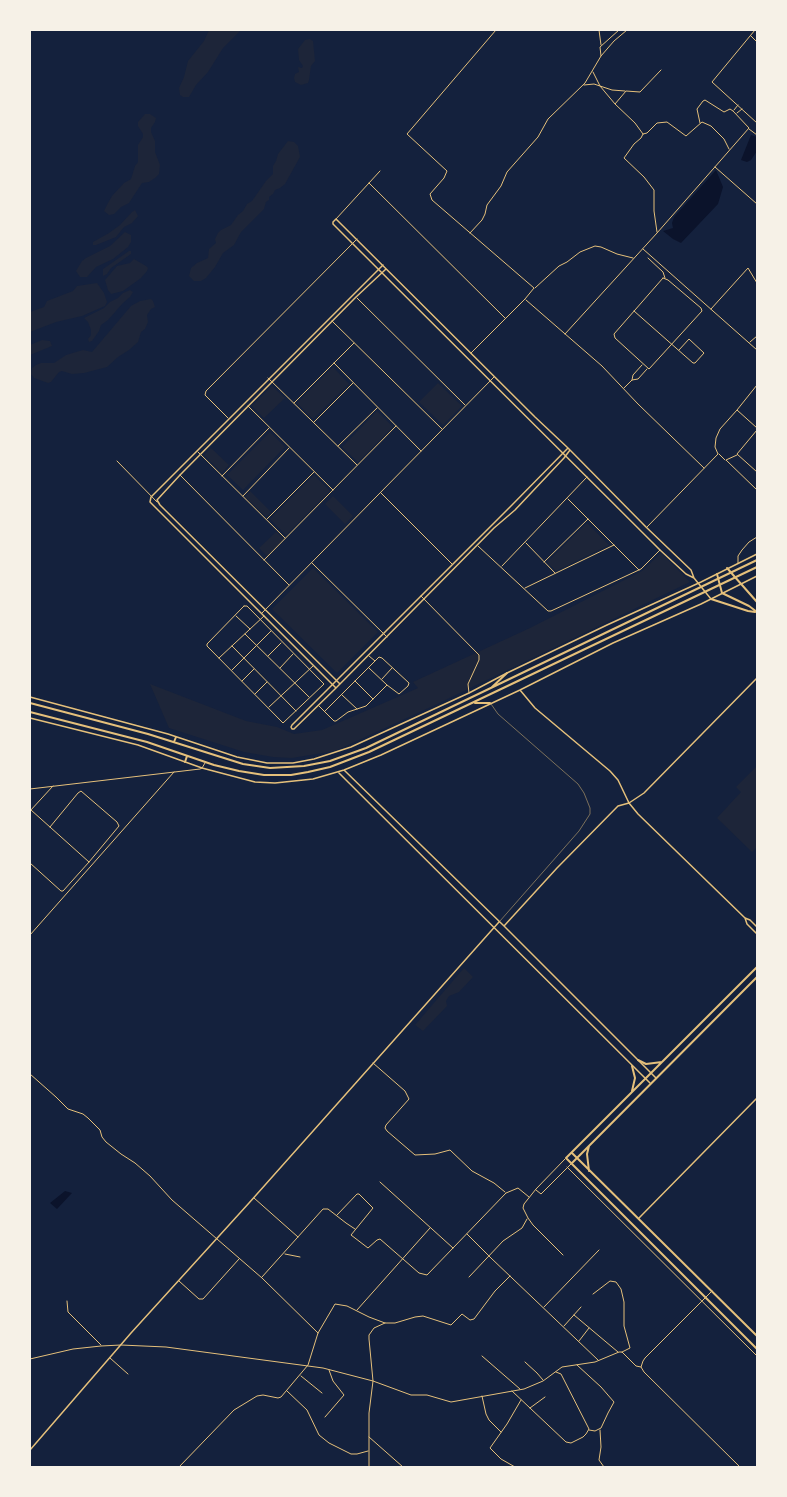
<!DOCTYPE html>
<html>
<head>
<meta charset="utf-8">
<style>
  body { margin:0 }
  #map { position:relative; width:787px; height:1497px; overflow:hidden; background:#14213d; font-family:Arial,sans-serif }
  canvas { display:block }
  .frame { position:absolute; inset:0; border:31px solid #f6f1e7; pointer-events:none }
</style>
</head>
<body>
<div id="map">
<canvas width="787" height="1497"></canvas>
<div class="frame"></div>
</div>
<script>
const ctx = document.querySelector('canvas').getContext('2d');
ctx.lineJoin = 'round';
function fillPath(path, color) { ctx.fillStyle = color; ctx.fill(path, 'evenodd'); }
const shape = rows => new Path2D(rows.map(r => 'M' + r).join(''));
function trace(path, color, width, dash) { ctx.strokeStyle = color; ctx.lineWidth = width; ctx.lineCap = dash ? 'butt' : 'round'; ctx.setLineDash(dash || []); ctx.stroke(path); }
fillPath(shape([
  [209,30,241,30,223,48,208,72,196,85,189,97,183,97,180,95,179,88,184,77,188,61,204,41],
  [310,39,313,41,315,61,311,66,309,80,308,83,301,85,295,82,294,78,295,74,299,72,298,67,302,68,303,66,299,60,298,49,305,40],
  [145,114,150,114,156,118,155,122,151,128,151,132,155,141,155,152,160,165,159,174,155,178,149,182,142,183,129,203,121,207,114,214,109,215,104,211,108,203,112,196,124,183,131,179,135,166,138,162,138,145,143,137,143,134,138,126,138,122],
  [288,141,294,142,298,146,300,157,285,184,280,188,275,190,273,194,269,197,269,200,266,202,264,209,241,232,234,245,223,253,215,267,206,278,201,281,194,281,189,276,191,268,197,263,208,258,209,249,216,243,215,239,218,233,221,230,231,225,238,215,243,211,247,204,252,201,266,181,273,174,273,166,276,161,278,154],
  [135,210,138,216,132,223,124,227,116,237,96,245,93,245,93,242,109,233,120,225,132,212],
  [125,232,131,235,131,242,128,247,113,259,96,267,87,277,80,277,76,271,82,261,86,258,110,246],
  [129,251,131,251,131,254,111,268,107,274,103,276,103,269],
  [134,259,146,266,148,268,147,271,141,278,123,291,111,294,108,290,105,280,117,266,130,263],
  [97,283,104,293,107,302,105,306,82,316,56,322,30,332,30,312,44,307,47,301,73,291,77,286],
  [130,290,133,292,130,297,123,303,108,320,101,325,99,331,92,341,89,342,88,339,91,335,91,330,88,322,84,318,104,308,110,302,118,298,123,293],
  [151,299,153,301,155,307,151,309,147,315,148,322,145,329,141,332,138,342,129,350,118,357,107,367,84,373,72,374,62,371,59,372,51,382,48,383,34,378,31,374,32,368,36,365,41,363,54,363,66,355,83,350,92,352,131,306,140,301],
  [42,340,50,341,52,346,30,355,30,345],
  [333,367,349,384,313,419,297,403],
  [438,383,462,406,443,425,419,402],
  [272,386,285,398,264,418,252,406],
  [377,411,393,427,358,462,342,447],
  [270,432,285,447,243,490,227,475],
  [211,448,229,465,222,473,204,455],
  [314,475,330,491,286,535,270,519],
  [250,491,271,512,266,517,245,497],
  [333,496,353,516,345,524,325,504],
  [587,523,609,545,556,571,547,562],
  [276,532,284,539,267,556,259,548],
  [661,553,690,582,435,705,335,751,292,758,273,757,244,752,169,728,150,684,246,721,277,727,294,734,322,730,418,688,413,682,530,628,642,571],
  [313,568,378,632,337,673,272,609],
  [757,766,757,847,752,852,717,818,741,792,736,787],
  [464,968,473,977,459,992,449,996,446,1001,447,1006,423,1031,415,1025]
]), '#1d2539');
fillPath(shape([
  [751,135,757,137,757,151,751,160,747,162,741,160],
  [716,170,723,187,718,204,681,243,673,239,663,231,673,228,672,223,674,217],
  [65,1191,72,1193,57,1209,50,1203]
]), '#0b132b');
trace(shape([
  [491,704,498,714,578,784,584,793,590,808,590,814,579,831,500,921]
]), '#e5c07b', 0.5);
trace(shape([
  [599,30,601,45],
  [755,30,712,82,757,123],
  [751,36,757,42],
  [601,56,614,41,627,30],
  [593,72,600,86,615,104],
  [584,85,594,84,612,90,625,91],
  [734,110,738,105],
  [737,113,742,109],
  [749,129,757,135],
  [643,134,635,123,615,104,626,91,640,92,661,70],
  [715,167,757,204],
  [369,183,505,318],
  [336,219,380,171],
  [657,232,654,211,654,190,644,177,624,158,634,144,641,138,643,134,647,133,657,123,667,122,686,136,702,122,711,126,724,139,729,149],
  [470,233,482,220,485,214,487,205,501,186,507,172,538,137,548,119,585,83,601,56,600,47,619,30],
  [643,249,757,350],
  [648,258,663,272,665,278],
  [663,278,668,280,701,308,702,311,649,369,615,338,614,334,663,278],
  [535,288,559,266,567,262,580,252,595,246,601,247,617,254,633,258],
  [357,298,465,405],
  [526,300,602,366,638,404,704,468],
  [711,309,748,268,757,283],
  [634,311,693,363,695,363,704,353,689,339,679,350],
  [332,321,442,429],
  [565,334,657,233,749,128,733,111,730,109,724,112,705,100,703,101,697,109,700,123],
  [750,342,757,336],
  [471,353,525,299,534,288,432,200,430,194,444,178,447,171,407,134,496,30],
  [334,363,421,451],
  [268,378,357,465],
  [632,380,633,375,642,365],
  [757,385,737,410,757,428],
  [624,388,632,380,638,379,647,369],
  [294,403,354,343],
  [248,406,333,490],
  [228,418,205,395,206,391,357,239],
  [314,422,353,383],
  [757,430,737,454,757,472],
  [338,446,377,408],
  [198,452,285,538],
  [719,454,725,460],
  [737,455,726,460,757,490],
  [117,461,157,502],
  [180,475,289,585],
  [222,476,269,428],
  [381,493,452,564],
  [243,496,289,448],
  [568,499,639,570],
  [267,519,314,472],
  [647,527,718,454,715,447,716,438,720,429,737,410],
  [526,543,555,573],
  [478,546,548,611,551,611,641,569,660,550],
  [264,560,396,426],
  [544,562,588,519],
  [312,563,387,637],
  [738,563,738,556,742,550,749,542,757,537],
  [502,566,587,477],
  [525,588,614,545],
  [421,596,479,655,479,660,468,684,469,693],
  [244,606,247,606,324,684,283,723,207,646,207,644,244,606],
  [262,613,494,377],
  [236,616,250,629],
  [245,634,309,697],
  [232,646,296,711],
  [268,656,281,643],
  [219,658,264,616],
  [280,668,293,654],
  [369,668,387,685],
  [232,670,271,631],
  [382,679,392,668],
  [242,681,254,669],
  [355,681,373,699],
  [255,694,267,682],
  [342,695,357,709],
  [319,706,334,721,336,721,348,712,366,706,387,685,399,694,408,686,409,683,382,658,379,657,375,661,369,656],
  [269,707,313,666],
  [325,711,375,661],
  [30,789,200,769,202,768,205,763],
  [31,810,89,862],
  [30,811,53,786],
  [30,863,61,891,63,891,89,862,119,826,117,822,81,791,78,793,50,827],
  [30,935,174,772],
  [373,1063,405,1091,409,1099,386,1125,385,1128,387,1131,415,1155,435,1154,450,1150,472,1171,494,1183,505,1192],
  [30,1074,56,1097,68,1109,83,1114,88,1118,100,1130,102,1137,106,1142,121,1154,135,1163,150,1176,172,1200,262,1278,318,1333],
  [567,1167,757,1356],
  [380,1182,453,1248],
  [536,1190,541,1194,571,1164],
  [254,1198,298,1237],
  [337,1215,357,1194,359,1194,373,1208,351,1235,368,1248,377,1240,380,1239,419,1273,427,1275,506,1193,518,1188,529,1197],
  [467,1234,491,1258,598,1360],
  [285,1254,300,1257],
  [563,1255,533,1225,528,1218,523,1208,524,1204,536,1189,565,1159],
  [262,1277,323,1209,328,1209,346,1223,355,1229],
  [469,1277,503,1241,522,1228,527,1219],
  [179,1281,199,1299,203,1299,239,1259],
  [712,1291,645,1358,643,1361,641,1367,644,1372,740,1467],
  [593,1294,610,1281,616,1282,621,1289,624,1302,624,1326,630,1348,622,1352],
  [67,1301,68,1312,101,1345],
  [544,1307,599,1250],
  [357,1310,430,1228],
  [574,1315,618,1352],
  [564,1326,581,1307],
  [579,1341,589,1328],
  [482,1356,520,1389],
  [110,1358,128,1374],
  [30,1359,73,1349,101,1346,121,1345,166,1347,323,1368,373,1381,411,1395,427,1395,451,1402,524,1389,543,1381,562,1367,595,1362,619,1352,622,1352,636,1366,641,1367],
  [525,1362,537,1373,543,1380],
  [577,1365,601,1387,614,1402,608,1413,601,1428,595,1431,589,1430],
  [301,1376,322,1393],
  [287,1391,307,1410,319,1435,329,1443,351,1454,357,1454,368,1451],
  [512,1391,566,1442,571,1443,583,1437,586,1434,589,1429,561,1374,556,1372],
  [482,1396,486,1414,489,1420,501,1432],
  [530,1408,545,1397],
  [325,1417,344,1395,333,1381,329,1370],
  [600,1430,601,1447,599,1460,604,1467],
  [369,1437,403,1467],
  [33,1467,38,1467],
  [179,1467,234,1410,257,1396,263,1395,278,1398,281,1397,308,1365,318,1333,335,1304,347,1306,369,1317,385,1323,395,1323,415,1317,423,1316,451,1325,462,1314,470,1320,474,1319,495,1291,510,1276],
  [369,1467,369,1413,373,1381,369,1339,369,1335,374,1328,385,1323],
  [515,1467,501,1459,490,1448,507,1424,521,1400],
  [524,1467,533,1467]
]), '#e5c07b', 1);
trace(shape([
  [568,448,511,506,292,725,291,727,292,729,294,729,336,688,494,528,515,510,564,458,570,450],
  [694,578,686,574,660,550,352,243,333,224,333,222,336,219,535,417,568,448,646,527,691,570,694,578,711,599],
  [340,684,160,505,157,500,180,475,356,297,386,269],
  [336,688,150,502,151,497,383,265],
  [520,690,535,708,610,771,618,780,629,803,638,814,745,918,750,920,757,927],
  [30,697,168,734,237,757,267,763,293,763,314,759,351,747,469,693,507,673,607,625,701,582,757,554],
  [30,718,138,745,202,768,255,782,275,783,313,779,344,770,381,755,520,690,613,643,701,604,757,576],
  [344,770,504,926,656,1078],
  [339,773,650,1083],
  [745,918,747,924,757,934],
  [504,926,557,868,618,806,629,803,644,793,757,678],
  [639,1218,757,1098],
  [30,1450,131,1333,249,1203,499,922]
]), '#e5c07b', 1.5);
trace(shape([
  [727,568,757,602],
  [717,574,722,593,749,606,757,612],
  [711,599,748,611,755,612],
  [757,967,566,1158,757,1349],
  [638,1060,646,1064,662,1062],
  [632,1091,635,1078,632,1066],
  [572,1153,757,1336],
  [572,1163,757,977],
  [589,1171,587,1154,589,1146]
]), '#e5c07b', 2);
trace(shape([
  [491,688,507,673],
  [30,703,148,734,243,764,270,768,304,766,330,761,366,748,757,560],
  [475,703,490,703],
  [30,712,147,742,214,765,239,771,264,775,291,775,308,772,330,767,369,752,757,567],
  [174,742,176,737],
  [185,762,187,756]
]), '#e5c07b', 2);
</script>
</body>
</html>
